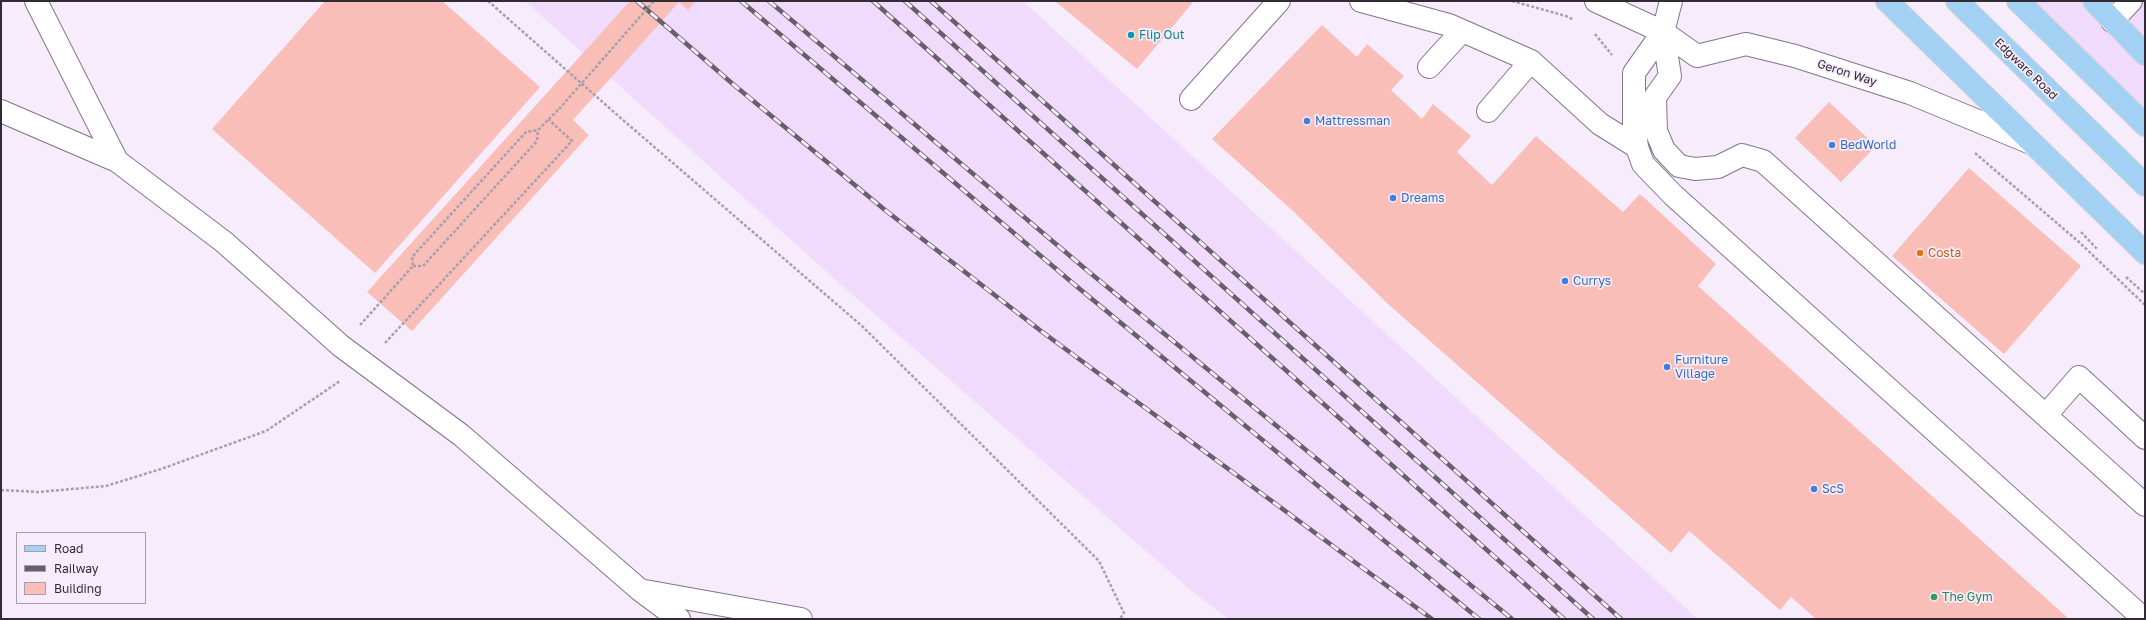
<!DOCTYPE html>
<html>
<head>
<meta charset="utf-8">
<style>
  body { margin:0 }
  #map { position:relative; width:2146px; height:620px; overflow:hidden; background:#f7ecfc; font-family:"Golos Text",sans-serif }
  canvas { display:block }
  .frame { position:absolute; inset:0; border:2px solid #322b35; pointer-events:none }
  .legend { position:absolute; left:16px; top:532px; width:130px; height:72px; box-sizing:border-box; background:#f7ecfc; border:1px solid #a89fac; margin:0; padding:5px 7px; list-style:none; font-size:12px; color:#322b35 }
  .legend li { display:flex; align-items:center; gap:8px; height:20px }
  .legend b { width:20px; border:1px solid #a89fac }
</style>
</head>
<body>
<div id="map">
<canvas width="2146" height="620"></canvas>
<div class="frame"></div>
<ul class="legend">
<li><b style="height:5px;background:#a3d1f4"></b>Road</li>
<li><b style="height:5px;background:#675f6b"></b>Railway</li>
<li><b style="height:11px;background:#f9beb8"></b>Building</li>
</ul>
</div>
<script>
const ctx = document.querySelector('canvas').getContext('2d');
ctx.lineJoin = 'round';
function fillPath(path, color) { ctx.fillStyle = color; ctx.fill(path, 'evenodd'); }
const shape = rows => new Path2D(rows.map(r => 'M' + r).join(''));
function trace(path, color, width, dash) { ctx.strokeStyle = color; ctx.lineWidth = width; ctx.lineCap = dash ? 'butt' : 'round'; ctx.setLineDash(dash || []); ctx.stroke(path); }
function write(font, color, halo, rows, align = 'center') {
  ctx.font = font + ' "Golos Text",sans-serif'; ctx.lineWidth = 3.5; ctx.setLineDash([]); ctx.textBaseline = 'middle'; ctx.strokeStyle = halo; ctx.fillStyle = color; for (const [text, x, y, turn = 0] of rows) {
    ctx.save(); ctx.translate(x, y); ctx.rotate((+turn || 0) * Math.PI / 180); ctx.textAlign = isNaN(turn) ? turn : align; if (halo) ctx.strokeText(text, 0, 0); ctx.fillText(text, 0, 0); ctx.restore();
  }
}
fillPath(shape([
  [525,1,1023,1,1698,619,1228,619,1194,593,840,284],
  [2029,1,2145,1,2145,116]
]), '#f1dbfc');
fillPath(shape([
  [325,1,442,1,540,87,375,273,212,129],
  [630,1,696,1,688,10,679,2,573,120,589,135,412,331,367,292],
  [1055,1,1194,1,1137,69],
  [1322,25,1357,57,1367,44,1404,76,1391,90,1422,119,1433,104,1471,136,1457,152,1492,185,1536,136,1623,212,1640,194,1716,264,1698,286,2069,619,1816,619,1791,597,1780,610,1689,531,1671,553,1388,304,1293,211,1212,139],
  [1829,102,1876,146,1841,182,1795,138],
  [1969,168,2081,266,2004,354,1892,256]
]), '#f9beb8');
const minor = shape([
  [36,1,117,161],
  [1361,1,1449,25,1531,61],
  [1596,1,1663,32,1697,56,1746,44,1795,56,1910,93,2031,143],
  [1671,1,1663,32,1634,73,1634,125,1637,147,1643,164,1673,195,2144,619],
  [2112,21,2131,1],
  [1663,32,1670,76,1655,97,1656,131,1664,150,1679,166,1695,169,1718,167,1742,155,1763,161,2145,505],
  [1429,67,1462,31],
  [1191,99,1279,1],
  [1,111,117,161,224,242,341,346,461,435,640,590,679,619],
  [1488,111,1531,61,1600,124,1637,147],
  [2046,415,2079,377,2145,438],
  [645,591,801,619]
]);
const major = shape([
  [1887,1,2145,253],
  [1957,1,2145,185],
  [2018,1,2145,125],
  [2094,1,2145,54]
]);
trace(minor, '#84748c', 24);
trace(major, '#d6d5d7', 24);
trace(shape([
  [488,1,623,120,862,326,1099,561,1124,613,1120,619],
  [1512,1,1566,16,1574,20],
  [1595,34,1612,55],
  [1975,153,2079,242,2145,305],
  [2081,232,2098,250],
  [413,266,423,266,537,141,538,130],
  [2126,277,2145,294],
  [360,325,413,266,412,257,526,132,538,130,559,109],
  [385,343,572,141,548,119],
  [1,490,38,492,106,486,161,469,266,431,340,381]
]), '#a89fac', 2.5, [3, 2]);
trace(minor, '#fff', 22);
trace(major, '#a3d1f4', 22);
const rail = shape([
  [637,1,734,85,885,210,1041,331,1432,619],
  [741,1,1075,285,1479,619],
  [769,1,1089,272,1512,619],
  [873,1,1564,619],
  [905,1,1593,619],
  [931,1,1621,619]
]);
trace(rail, '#675f6b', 4.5);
trace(rail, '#f7ecfc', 3, [9]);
trace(shape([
  [559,109,654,1]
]), '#a89fac', 2.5, [3, 2]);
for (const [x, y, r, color] of [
  [1131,35,4,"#0f9aa8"],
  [1307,121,4,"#3f7fe0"],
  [1832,145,4,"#3f7fe0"],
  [1393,198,4,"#3f7fe0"],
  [1920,253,4,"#e8710a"],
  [1565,281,4,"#3f7fe0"],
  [1667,367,4,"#3f7fe0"],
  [1814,489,4,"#3f7fe0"],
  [1934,597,4,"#2e9e5b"]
]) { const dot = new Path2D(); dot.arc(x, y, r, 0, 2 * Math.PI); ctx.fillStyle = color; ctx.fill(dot); trace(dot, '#f7ecfc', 1.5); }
write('12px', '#0d838f', '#f7ecfc', [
  ["Flip Out",1139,35]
], 'left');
write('12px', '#322b35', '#f7ecfc', [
  ["Edgware Road",2026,69,44],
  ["Geron Way",1847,73,18]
]);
write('12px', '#366cbe', '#f7ecfc', [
  ["Mattressman",1315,121],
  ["BedWorld",1840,145],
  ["Dreams",1401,198],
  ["Currys",1573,281],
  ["Furniture",1675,360],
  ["Village",1675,374],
  ["ScS",1822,489]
], 'left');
write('12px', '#c56008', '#f7ecfc', [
  ["Costa",1928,253]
], 'left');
write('12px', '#27864d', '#f7ecfc', [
  ["The Gym",1942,597]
], 'left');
</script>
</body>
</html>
